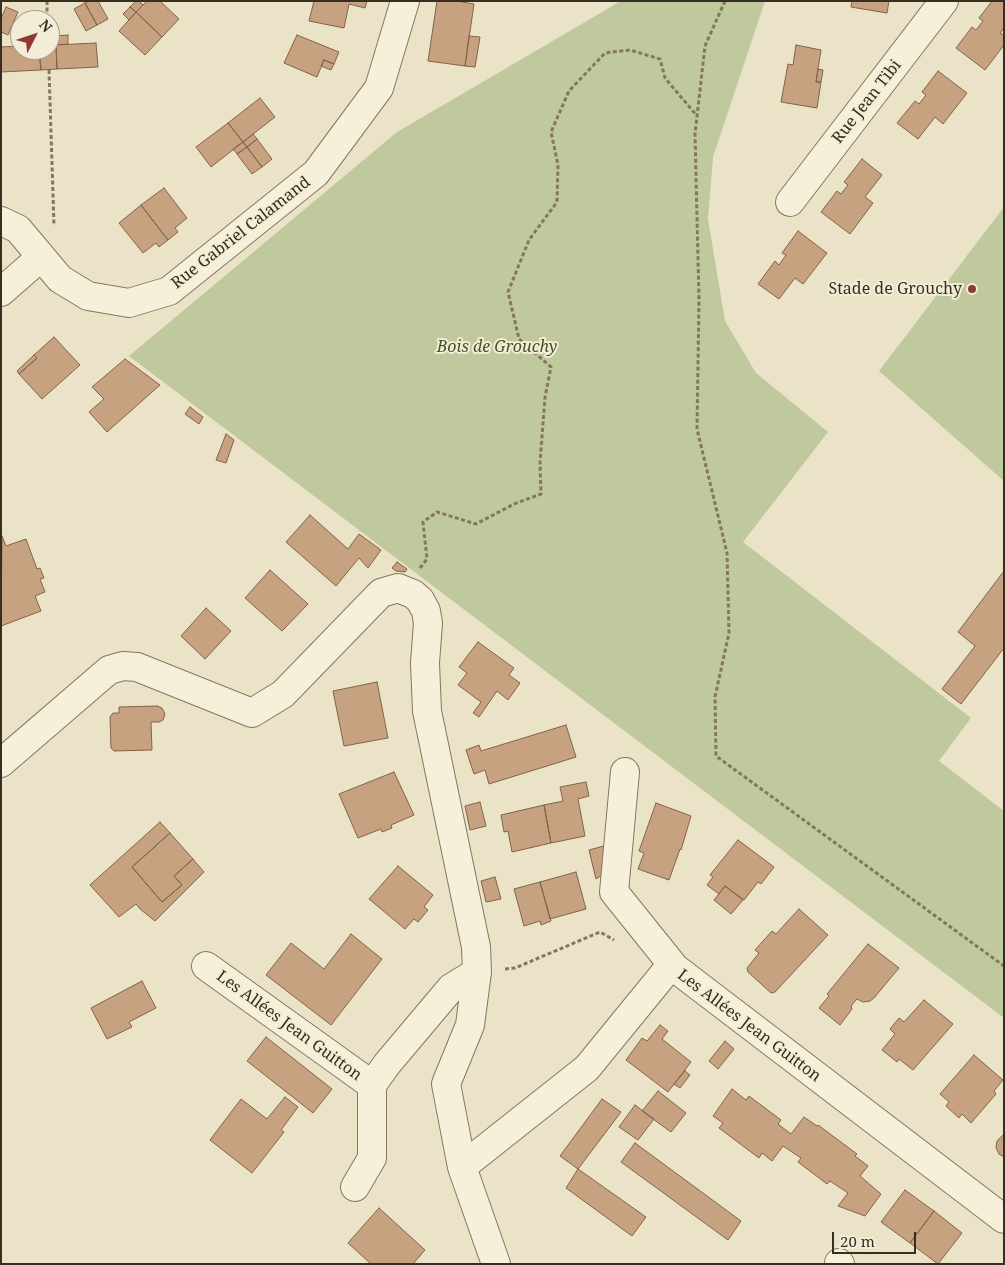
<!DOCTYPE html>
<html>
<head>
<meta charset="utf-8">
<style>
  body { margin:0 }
  #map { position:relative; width:1005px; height:1265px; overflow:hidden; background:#ebe3c8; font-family:"Noto Serif",serif }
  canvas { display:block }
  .frame { position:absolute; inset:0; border:2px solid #372d21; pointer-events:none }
  .north { position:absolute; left:10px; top:10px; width:50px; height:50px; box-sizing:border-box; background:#f3edd7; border:1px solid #a8a08e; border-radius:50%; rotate:49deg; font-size:14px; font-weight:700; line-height:20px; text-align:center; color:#372d21 }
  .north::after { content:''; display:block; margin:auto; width:18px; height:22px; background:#8f3934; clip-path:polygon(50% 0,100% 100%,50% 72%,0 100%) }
  .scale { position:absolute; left:832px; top:1232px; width:84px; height:22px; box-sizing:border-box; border:2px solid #372d21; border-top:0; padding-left:6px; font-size:15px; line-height:18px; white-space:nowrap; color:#372d21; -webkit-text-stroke:4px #f3edd7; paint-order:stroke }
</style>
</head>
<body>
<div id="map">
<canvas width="1005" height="1265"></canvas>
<div class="frame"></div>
<div class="north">N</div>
<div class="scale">20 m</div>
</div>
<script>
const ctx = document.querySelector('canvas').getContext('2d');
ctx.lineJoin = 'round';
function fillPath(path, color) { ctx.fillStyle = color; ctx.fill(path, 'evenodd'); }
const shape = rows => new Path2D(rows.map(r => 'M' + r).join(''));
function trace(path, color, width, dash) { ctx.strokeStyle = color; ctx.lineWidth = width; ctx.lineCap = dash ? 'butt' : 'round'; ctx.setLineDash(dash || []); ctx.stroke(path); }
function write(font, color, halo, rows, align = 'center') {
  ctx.font = font + ' "Noto Serif",serif'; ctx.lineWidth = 4; ctx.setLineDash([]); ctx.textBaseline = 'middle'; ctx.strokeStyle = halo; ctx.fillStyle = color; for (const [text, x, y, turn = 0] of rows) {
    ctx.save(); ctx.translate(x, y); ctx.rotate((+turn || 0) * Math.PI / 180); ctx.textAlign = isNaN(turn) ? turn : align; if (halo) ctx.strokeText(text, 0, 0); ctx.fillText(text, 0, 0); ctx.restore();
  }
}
fillPath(shape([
  [621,1,765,1,713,157,708,219,725,321,756,373,828,432,743,542,971,718,939,761,1004,811,1004,1018,129,356,397,132],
  [1004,207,1004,481,879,371]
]), '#c0c89d');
const building = shape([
  [89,1,98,1,108,19,97,25,85,3,89,1],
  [136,1,139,1,143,5,136,12,130,7,136,1],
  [147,1,160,1,179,19,162,37,136,12,147,1],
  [314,1,367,1,365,8,349,4,344,28,309,21,314,1],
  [437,1,457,1,474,4,465,66,428,61,437,1],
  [852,1,889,1,887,13,851,7,852,1],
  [992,1,1004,1,1004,28,1000,33,1004,35,1004,45,985,70,956,48,972,27,976,30,983,21,979,18,992,1],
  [85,3,97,25,86,31,74,9,85,3],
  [6,7,18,12,8,35,1,32,1,19,6,7],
  [130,7,136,12,129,20,123,14,130,7],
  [136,12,162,37,145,55,119,31,136,12],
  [68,35,68,44,56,45,56,36,68,35],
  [297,35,339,52,334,64,324,60,317,77,284,63,297,35],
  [469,36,480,37,475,67,465,66,469,36],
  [96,43,98,67,57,69,56,45,96,43],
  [50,45,56,45,57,69,41,70,39,50,50,50,50,45],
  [796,45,821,50,816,82,821,82,817,108,781,102,788,64,793,65,796,45],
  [20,46,20,50,39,50,41,70,1,72,1,47,20,46],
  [324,60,334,64,331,70,321,66,324,60],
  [818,69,823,70,821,82,816,82,818,69],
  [938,71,967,93,943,124,935,117,918,139,897,123,915,101,919,104,926,95,922,92,938,71],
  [260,98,275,117,243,142,228,123,260,98],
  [228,123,243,142,211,167,196,147,228,123],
  [253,134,257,139,247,147,243,142,253,134],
  [257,139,272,159,262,167,247,147,257,139],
  [243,142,247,147,237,154,233,149,243,142],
  [247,147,262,167,252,174,237,154,247,147],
  [862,159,882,175,865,197,873,203,850,234,821,212,837,191,841,194,848,185,844,182,862,159],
  [164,188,187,218,175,228,178,232,168,240,141,205,164,188],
  [141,205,168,240,159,247,156,243,143,253,119,223,141,205],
  [798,231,827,253,803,284,795,278,779,299,758,284,775,261,779,265,786,255,782,253,798,231],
  [54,337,80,365,42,399,19,374,37,358,34,355,54,337],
  [34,355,37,358,19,374,17,371,34,355],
  [125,359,160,385,107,432,89,412,104,399,92,387,125,359],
  [190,407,203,417,199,424,185,414,190,407],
  [226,434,234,440,226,463,216,460,226,434],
  [310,515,348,549,359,534,381,550,368,568,359,558,336,586,286,542,310,515],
  [2,536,6,546,26,539,37,569,40,568,44,578,40,579,45,592,35,596,41,611,1,626,2,536],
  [397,562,407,569,405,572,396,571,392,568,397,562],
  [270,570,308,604,282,631,245,598,270,570],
  [1004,571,1004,648,961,704,942,689,975,646,958,632,1004,571],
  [206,608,231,631,205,659,181,636,206,608],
  [478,642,514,668,509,675,520,683,508,700,497,691,479,717,473,713,481,702,458,685,467,673,459,667,478,642],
  [377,682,388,738,344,746,333,691,377,682],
  [157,706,162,708,165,714,163,720,159,722,151,722,152,750,114,751,111,748,110,717,113,713,119,713,119,707,157,706],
  [566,725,576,757,489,784,485,770,474,774,466,750,479,745,481,751,566,725],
  [394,772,414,815,391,825,392,828,382,832,381,829,358,838,339,794,394,772],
  [586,782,589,796,578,799,585,836,551,843,544,805,563,801,560,787,586,782],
  [480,802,486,826,470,830,465,806,480,802],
  [656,803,691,816,681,850,680,849,669,880,638,869,644,853,639,851,656,803],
  [544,805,551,843,512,852,508,831,504,832,501,815,544,805],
  [160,822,170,833,132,867,162,902,182,885,174,876,193,859,204,872,155,921,140,909,136,904,119,917,90,885,160,822],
  [170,833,193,859,174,876,182,885,162,902,132,867,170,833],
  [738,840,774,867,761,884,758,882,744,900,725,886,719,894,707,885,713,877,710,875,738,840],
  [611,844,608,871,596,879,589,850,611,844],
  [398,866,433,895,424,907,428,910,418,922,414,919,405,929,369,899,398,866],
  [576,872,586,909,550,919,540,882,576,872],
  [495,877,501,899,486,902,481,881,495,877],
  [540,882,551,921,541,925,540,921,524,926,514,889,540,882],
  [725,886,743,900,731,914,714,900,725,886],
  [799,909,828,935,775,992,771,993,748,972,747,968,759,953,755,950,772,931,776,934,799,909],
  [351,934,382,959,331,1025,266,975,291,943,324,969,351,934],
  [868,944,899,968,874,998,870,1001,863,1002,857,999,851,1006,852,1009,840,1025,819,1008,829,996,827,994,868,944],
  [142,981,156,1008,129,1022,132,1027,107,1039,91,1008,142,981],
  [924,1000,953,1024,913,1070,899,1059,897,1062,882,1050,895,1034,890,1029,899,1018,904,1022,924,1000],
  [660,1025,668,1031,662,1039,691,1062,668,1092,626,1060,642,1038,647,1041,660,1025],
  [266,1037,332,1089,313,1113,247,1061,266,1037],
  [725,1041,734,1049,718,1069,709,1061,725,1041],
  [974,1055,1003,1080,994,1091,996,1094,971,1123,962,1114,959,1118,946,1106,949,1102,940,1094,974,1055],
  [685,1071,690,1075,680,1088,674,1084,685,1071],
  [732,1089,746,1100,749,1096,781,1120,778,1124,791,1134,804,1117,817,1126,818,1125,857,1154,855,1156,868,1166,860,1176,881,1194,865,1216,838,1206,848,1193,830,1181,827,1184,798,1162,801,1158,783,1146,772,1161,762,1153,759,1158,719,1128,723,1123,713,1116,732,1089],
  [658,1091,686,1113,671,1132,642,1111,658,1091],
  [285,1097,298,1107,281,1130,284,1132,252,1173,210,1140,241,1099,267,1119,285,1097],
  [602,1099,621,1112,578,1169,560,1156,602,1099],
  [635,1105,654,1119,638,1140,619,1127,635,1105],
  [1004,1134,1004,1157,999,1154,996,1148,997,1141,1004,1134],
  [635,1143,741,1221,728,1240,621,1162,635,1143],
  [578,1169,646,1217,632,1236,566,1188,578,1169],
  [905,1190,934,1211,910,1243,881,1222,905,1190],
  [379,1208,425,1250,413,1264,371,1264,348,1243,379,1208],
  [934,1211,962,1233,938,1264,910,1243,934,1211]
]);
fillPath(building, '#c6a281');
trace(building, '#836246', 1);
const minor = shape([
  [790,202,944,1],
  [1,221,18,229,60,279,88,296,129,303,169,291,316,173,379,88,405,1],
  [1,292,41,257],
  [1,763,109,670,123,666,137,667,252,713,283,694,381,593,398,588,413,594,420,600,426,611,428,623,425,663,427,711,476,947,477,972,470,1025,446,1084,462,1167,587,1068,667,970,675,968],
  [625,772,614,892,675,968,1004,1219],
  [206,966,372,1085],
  [462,1167,496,1264],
  [355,1187,372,1158,372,1085,387,1064,451,988,477,972],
  [839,1263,840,1264]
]);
trace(minor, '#85765f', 30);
trace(shape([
  [47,1,47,20],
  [725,1,705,46,695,134,699,300,697,429,727,553,729,633,715,697,716,756,1004,966],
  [49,70,54,226],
  [420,568,427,559,423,522,437,512,476,524,514,504,541,494,540,463,545,397,551,367,519,339,508,292,529,240,557,202,558,165,551,132,569,91,605,53,630,50,660,59,665,78,698,117],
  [505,969,515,968,600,932,614,940]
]), '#85765f', 3, [4, 2.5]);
trace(minor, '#f6f0db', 28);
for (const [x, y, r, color] of [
  [972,289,5,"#8f3934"]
]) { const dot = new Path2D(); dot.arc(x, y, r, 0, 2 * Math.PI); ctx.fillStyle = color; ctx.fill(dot); trace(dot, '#f3edd7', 2); }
write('16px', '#372d21', '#f3edd7', [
  ["Rue Jean Tibi",867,102,-52],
  ["Rue Gabriel Calamand",241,233,-38],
  ["Les Allées Jean Guitton",289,1026,36],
  ["Les Allées Jean Guitton",749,1026,37]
]);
write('16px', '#372d21', '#f3edd7', [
  ["Stade de Grouchy",962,289]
], 'right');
write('italic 16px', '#455229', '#f3edd7', [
  ["Bois de Grouchy",497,347]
]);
</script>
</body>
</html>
